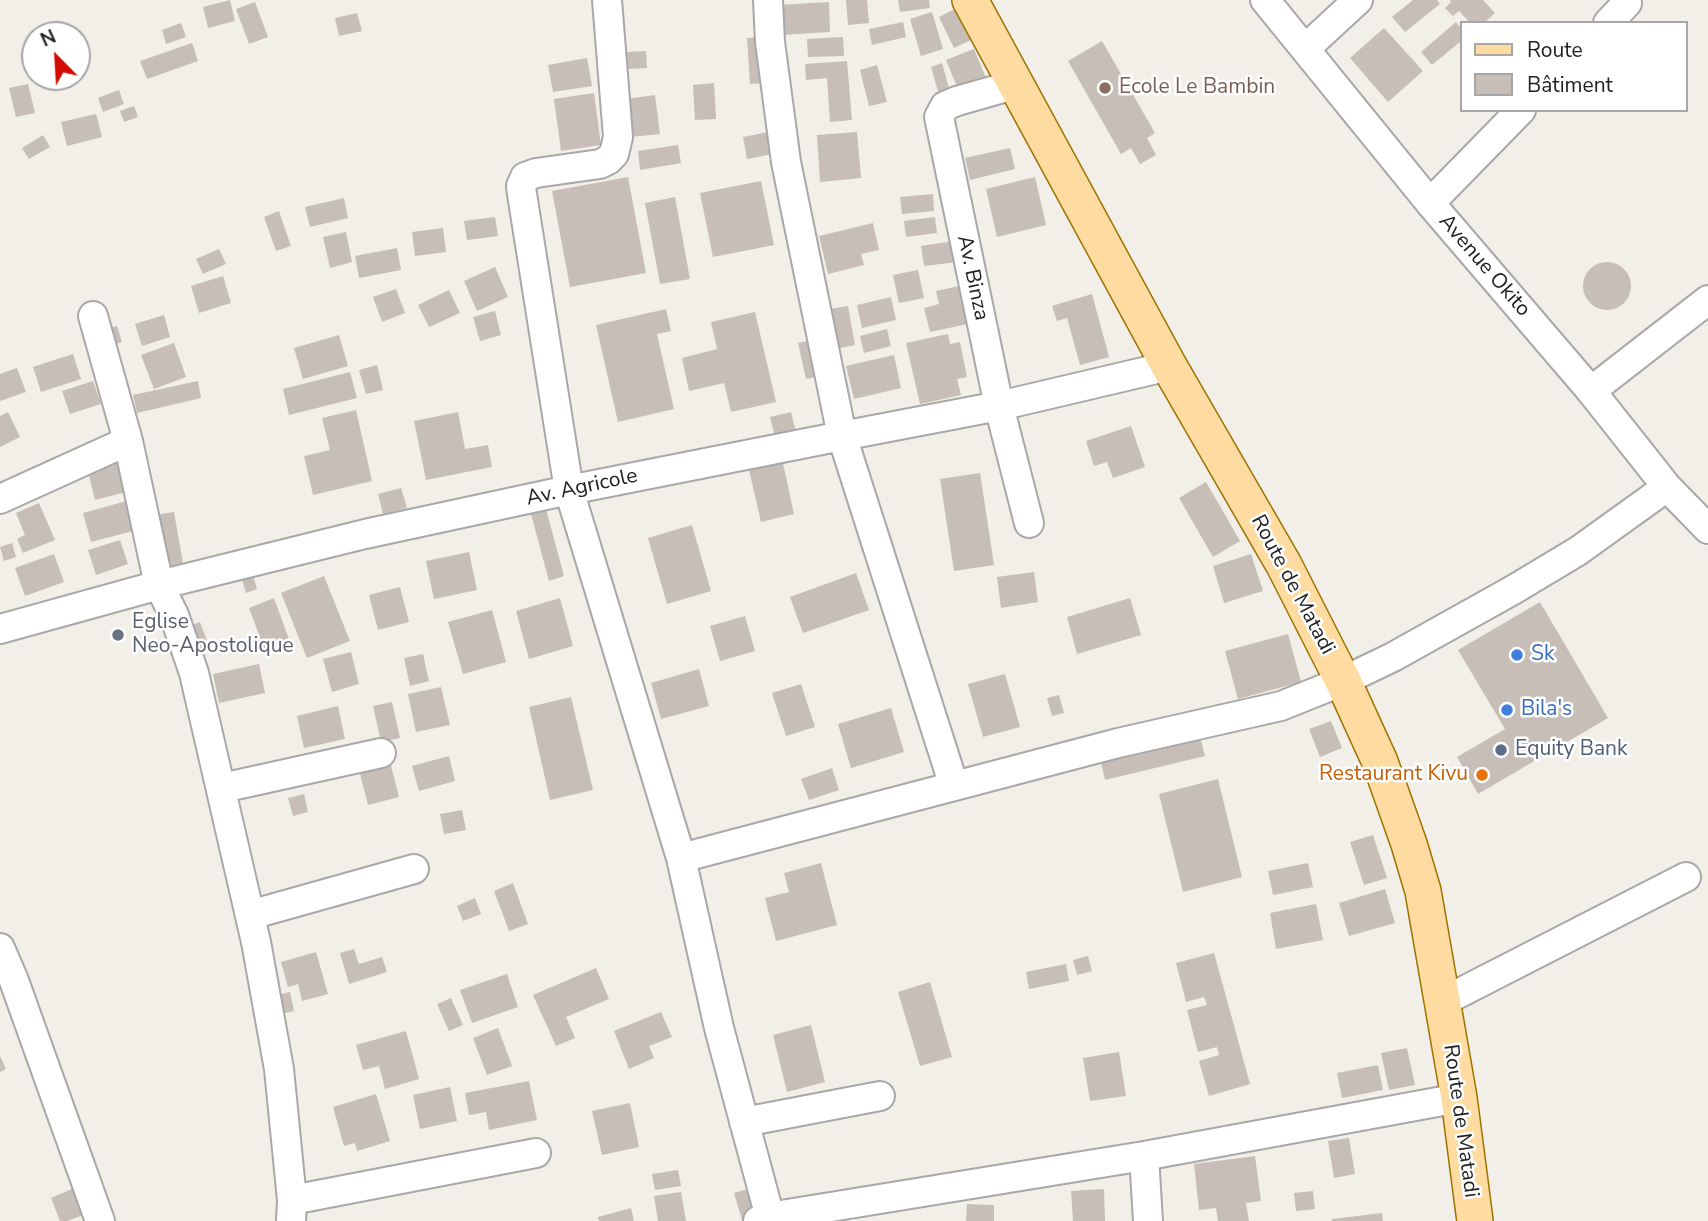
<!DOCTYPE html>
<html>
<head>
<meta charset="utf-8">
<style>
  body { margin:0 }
  #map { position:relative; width:1708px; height:1221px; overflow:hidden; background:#f1efe8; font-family:"Nunito Sans",sans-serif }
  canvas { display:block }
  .legend { position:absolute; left:1460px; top:21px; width:228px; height:91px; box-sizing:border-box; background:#fff; border:2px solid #a6a6a6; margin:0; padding:9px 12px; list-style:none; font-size:21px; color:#212121 }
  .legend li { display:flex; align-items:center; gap:14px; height:35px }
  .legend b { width:35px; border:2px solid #a6a6a6 }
  .north { position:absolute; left:21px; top:21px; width:70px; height:70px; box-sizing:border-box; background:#fff; border:2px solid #a6a6a6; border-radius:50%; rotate:336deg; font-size:19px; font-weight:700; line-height:28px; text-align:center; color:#212121 }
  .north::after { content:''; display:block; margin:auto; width:24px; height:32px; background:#d20c00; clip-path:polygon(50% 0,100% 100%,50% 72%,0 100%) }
</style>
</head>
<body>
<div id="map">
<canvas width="1708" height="1221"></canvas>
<ul class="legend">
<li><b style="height:9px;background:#fddba1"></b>Route</li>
<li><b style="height:19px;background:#c6beb7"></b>Bâtiment</li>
</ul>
<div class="north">N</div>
</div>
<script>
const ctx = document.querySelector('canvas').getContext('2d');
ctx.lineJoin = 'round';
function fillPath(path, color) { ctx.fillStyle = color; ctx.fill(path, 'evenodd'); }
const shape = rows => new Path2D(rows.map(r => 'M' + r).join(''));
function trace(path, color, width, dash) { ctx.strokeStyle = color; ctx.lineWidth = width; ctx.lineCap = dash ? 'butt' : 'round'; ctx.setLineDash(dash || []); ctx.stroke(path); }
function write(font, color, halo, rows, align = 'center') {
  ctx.font = font + ' "Nunito Sans",sans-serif'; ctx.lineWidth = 5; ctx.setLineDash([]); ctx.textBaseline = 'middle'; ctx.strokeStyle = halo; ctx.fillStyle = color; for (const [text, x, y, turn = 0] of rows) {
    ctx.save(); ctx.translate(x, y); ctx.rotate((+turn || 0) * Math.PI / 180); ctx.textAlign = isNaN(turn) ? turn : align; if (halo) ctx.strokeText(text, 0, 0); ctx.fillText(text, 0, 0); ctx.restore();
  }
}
fillPath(shape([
  [230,0,235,21,208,28,203,7],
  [846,0,867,0,869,23,848,25],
  [898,0,929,0,930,8,900,12],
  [1413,0,1437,0,1440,4,1405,32,1392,17],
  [1450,0,1483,0,1495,13,1484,23,1470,23,1459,11,1453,16,1445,8,1451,2],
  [255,2,268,37,249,44,236,9],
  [829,2,830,32,780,35,779,5],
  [955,9,971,40,954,48,939,17],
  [932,12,943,49,921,56,910,19],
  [357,13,362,31,339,36,335,18],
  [903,22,906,37,872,45,869,29],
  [1456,22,1461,28,1461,41,1432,65,1421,52],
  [181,23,186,37,166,44,162,30],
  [1384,28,1423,71,1388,102,1350,58],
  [764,37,766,83,750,84,747,38],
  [843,37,844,56,808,57,807,39],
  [1102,41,1155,133,1147,138,1156,155,1140,164,1131,148,1121,154,1068,61],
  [192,43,198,61,147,79,140,61],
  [974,49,988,83,960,94,946,60],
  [646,51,647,68,628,69,627,52],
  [587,58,592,86,553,92,548,65],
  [847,61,852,120,830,122,827,78,806,80,805,64],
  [942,63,950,92,939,95,931,67],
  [877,65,887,102,869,106,860,70],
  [714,83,716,119,695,120,693,85],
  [28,84,35,113,16,117,9,88],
  [119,90,124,104,103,112,98,98],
  [594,93,601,145,561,151,554,99],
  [655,95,660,134,630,137,626,99],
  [134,106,138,117,124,122,120,111],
  [96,114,102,137,67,146,61,122],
  [769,132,773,154,747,159,743,137],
  [857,132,861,178,820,182,817,135],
  [43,135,50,147,29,159,22,148],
  [678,145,681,163,640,170,638,151],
  [1010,148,1015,169,970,180,965,158],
  [628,177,646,273,570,287,552,191],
  [1035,177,1046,225,997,237,986,189],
  [761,181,774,245,713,257,700,193],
  [933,194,934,211,902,214,900,197],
  [675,197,690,279,660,284,645,203],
  [344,198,348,218,310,227,305,207],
  [279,211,291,246,276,251,264,217],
  [495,217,498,236,467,240,464,221],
  [935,217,937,233,906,237,904,221],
  [873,223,879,250,861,254,864,265,828,274,819,236],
  [443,228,446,252,415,256,412,232],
  [346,232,352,262,330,268,323,237],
  [954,241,957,262,924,266,921,246],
  [397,248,401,270,359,278,355,256],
  [219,249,226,264,203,274,196,259],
  '1583 286a24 24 0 1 1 48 0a24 24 0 1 1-48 0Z',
  [495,267,508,297,477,311,464,281],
  [918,270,924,298,899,303,893,275],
  [223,276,231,303,199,313,191,286],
  [964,285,972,323,930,332,924,308,939,304,936,291],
  [396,289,405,313,382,322,373,297],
  [449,290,460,313,429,327,418,305],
  [1092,294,1109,357,1080,365,1067,318,1057,321,1052,306],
  [891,297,896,320,862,328,857,305],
  [848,306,855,345,831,350,823,310],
  [666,309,671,331,657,334,674,409,618,422,596,325],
  [495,311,501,335,480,341,473,317],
  [755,312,776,402,731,412,724,383,689,391,682,358,717,349,711,322],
  [164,315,170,337,142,346,135,324],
  [117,326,122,342,113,345,108,328],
  [887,329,891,346,864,353,860,336],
  [948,334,950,344,960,342,967,377,957,379,961,395,920,404,906,343],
  [339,335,348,366,303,379,294,348],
  [812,340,821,376,806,379,798,343],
  [174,343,186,377,154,389,141,355],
  [73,354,81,379,41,392,33,367],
  [894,355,901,388,854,399,846,366],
  [377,365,383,390,366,394,359,370],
  [17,368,26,392,0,401,0,374],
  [350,372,357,398,289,415,283,389],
  [93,381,101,404,70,414,62,391],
  [198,381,201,398,137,413,133,395],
  [356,410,372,481,313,495,304,456,330,450,322,418],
  [8,412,20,437,0,447,0,416],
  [458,412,465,449,488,445,492,467,426,480,414,421],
  [791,412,796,433,775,437,770,417],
  [1131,426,1145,467,1113,478,1107,462,1094,466,1086,441],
  [118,460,126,492,95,500,87,468],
  [783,463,794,514,761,522,749,470],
  [980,473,994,565,954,571,940,479],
  [1206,482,1240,541,1213,557,1179,498],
  [401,488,407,508,383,514,378,494],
  [130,500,137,530,91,542,83,513],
  [39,503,55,540,23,553,17,539,25,535,16,513],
  [546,509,564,576,549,581,531,514],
  [174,512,183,563,159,568,149,516],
  [692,525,711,591,667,604,648,538],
  [120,540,128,564,96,575,88,550],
  [12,543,16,557,4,561,0,547],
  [469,552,477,590,434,599,426,561],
  [54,554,64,582,25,596,15,568],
  [1251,554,1263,591,1224,603,1213,566],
  [252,572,257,589,246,593,241,576],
  [1034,572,1038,602,1001,608,997,577],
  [856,573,869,610,803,633,790,597],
  [324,576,350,641,307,658,281,593],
  [400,587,409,622,378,630,369,595],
  [274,598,290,642,265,651,249,608],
  [560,598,573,646,529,659,516,611],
  [1130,598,1141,635,1077,654,1067,617],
  [1540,602,1608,718,1478,794,1457,757,1505,729,1458,650],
  [492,610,506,662,463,674,448,622],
  [745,616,755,651,720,661,710,626],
  [200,622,207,641,195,645,189,626],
  [1288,634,1301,682,1238,699,1225,651],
  [351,652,359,684,332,692,323,659],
  [423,654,429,681,410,686,404,658],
  [259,664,265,693,219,703,213,674],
  [699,669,709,706,661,719,651,683],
  [1005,674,1020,727,983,737,968,684],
  [801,684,815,727,786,736,772,693],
  [441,687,450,725,416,732,408,694],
  [1059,695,1064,713,1052,716,1047,698],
  [571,697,593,790,550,800,529,707],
  [392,702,400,738,381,742,373,706],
  [338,706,345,739,304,748,297,716],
  [891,708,904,752,851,768,838,724],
  [1331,721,1342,748,1320,757,1309,729],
  [1199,733,1205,756,1105,780,1100,757],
  [449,756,455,781,419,791,412,766],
  [390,762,399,797,368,805,359,770],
  [832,768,839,790,809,800,801,779],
  [1218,779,1242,877,1183,892,1159,794],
  [304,794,308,812,293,816,288,798],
  [462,810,466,830,444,834,440,814],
  [1373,835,1387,878,1364,885,1350,842],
  [821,863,837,925,776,941,765,898,789,892,784,873],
  [1308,863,1313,887,1273,895,1268,871],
  [513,883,528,924,509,931,494,891],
  [1385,889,1395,923,1349,936,1339,903],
  [475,898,481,914,463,921,457,906],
  [1316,904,1323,940,1276,949,1270,913],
  [354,949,359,964,382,957,387,972,349,984,340,953],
  [316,952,328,994,302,1001,298,984,288,987,281,962],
  [1214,953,1250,1084,1209,1096,1199,1061,1219,1055,1217,1047,1198,1052,1187,1010,1207,1005,1204,997,1186,1002,1176,963],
  [1088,956,1092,971,1077,975,1073,960],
  [1066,964,1069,981,1029,989,1026,972],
  [596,968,609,999,566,1017,575,1038,556,1046,533,995],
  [507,974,518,1007,472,1023,460,990],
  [930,982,952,1057,920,1066,898,992],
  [290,992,294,1011,281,1014,276,995],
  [451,998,463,1025,449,1031,437,1004],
  [661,1012,672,1037,649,1046,654,1058,629,1069,614,1031],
  [811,1025,825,1082,787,1092,773,1035],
  [498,1028,512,1066,487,1075,473,1038],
  [406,1031,419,1079,385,1089,379,1066,363,1070,356,1045],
  [1407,1048,1415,1085,1389,1090,1381,1053],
  [1119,1052,1126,1096,1090,1101,1083,1058],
  [0,1056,6,1069,0,1072],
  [1378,1065,1383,1090,1342,1098,1337,1073],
  [529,1081,537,1120,489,1130,486,1112,469,1115,465,1093],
  [450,1087,457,1121,420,1129,413,1095],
  [376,1094,390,1141,357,1151,355,1143,344,1146,333,1107],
  [630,1103,639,1147,602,1155,592,1111],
  [1349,1138,1355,1174,1334,1178,1328,1141],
  [1255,1156,1261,1201,1246,1203,1249,1221,1218,1221,1216,1208,1199,1210,1194,1164],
  [678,1170,681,1186,655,1190,652,1174],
  [79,1186,89,1213,67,1221,60,1221,51,1198],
  [751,1188,758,1216,742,1220,734,1193],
  [1104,1189,1105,1221,1073,1221,1071,1191],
  [1313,1191,1315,1209,1296,1211,1294,1193],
  [681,1192,686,1221,658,1221,654,1196],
  [967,1204,994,1205,994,1221,966,1221],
  [631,1208,634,1221,599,1221,598,1217],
  [1382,1213,1383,1221,1332,1221,1332,1219]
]), '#c6beb7');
const minor = shape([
  [607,0,618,137,614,154,608,160,600,164,536,173,525,177,521,186,522,194,569,490,681,858,719,1028,771,1221],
  [768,0,770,42,786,162,842,436,954,786],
  [1265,0,1430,203,1591,391,1667,487,1708,529],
  [1608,23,1627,3],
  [1305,49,1358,0],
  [1017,84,957,101,945,106,939,117,999,406,1029,523],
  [1430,203,1521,110],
  [93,316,128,441,159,585,174,615,194,673,256,942,279,1069,292,1200,291,1221],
  [1591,391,1708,300],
  [0,499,128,441],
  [0,629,159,585,365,534,569,490,842,436,999,406,1169,366],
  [222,788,381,753],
  [681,858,1118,743,1281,706,1343,681,1393,657,1513,590,1578,551,1667,487],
  [250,915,414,869],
  [0,948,13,978,100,1221],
  [1442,1002,1686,877],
  [744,1122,880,1096],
  [1144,1156,1148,1221],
  [292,1200,536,1153],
  [758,1221,769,1217,1144,1156,1459,1098]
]);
const major = shape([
  [970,0,1169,366,1284,565,1343,681,1380,762,1409,844,1423,891,1459,1098,1475,1221]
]);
trace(minor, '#a8a8a8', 32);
trace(major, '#9e7300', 38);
trace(minor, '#fff', 28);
trace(major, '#fddba1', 35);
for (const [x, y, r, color] of [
  [1105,88,7,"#8d6e63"],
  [118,635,7,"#6b7280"],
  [1517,655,7,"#3f7fe0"],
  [1507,710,7,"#3f7fe0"],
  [1501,750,7,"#5c6f8a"],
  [1482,775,7,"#e8710a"]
]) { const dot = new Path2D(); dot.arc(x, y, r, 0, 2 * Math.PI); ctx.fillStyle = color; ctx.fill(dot); trace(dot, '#fff', 2.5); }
write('21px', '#785e54', '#fff', [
  ["Ecole Le Bambin",1119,88]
], 'left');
write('21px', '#212121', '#fff', [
  ["Avenue Okito",1484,266,49],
  ["Av. Binza",972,278,78],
  ["Av. Agricole",582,488,-12],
  ["Route de Matadi",1292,585,62],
  ["Route de Matadi",1460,1121,82]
]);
write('21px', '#5b616d', '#fff', [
  ["Eglise",132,623],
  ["Neo-Apostolique",132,647]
], 'left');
write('21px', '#366cbe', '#fff', [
  ["Sk",1531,655],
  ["Bila's",1521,710]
], 'left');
write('21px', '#4e5e75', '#fff', [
  ["Equity Bank",1515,750]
], 'left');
write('21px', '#c56008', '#fff', [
  ["Restaurant Kivu",1468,775]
], 'right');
</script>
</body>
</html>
